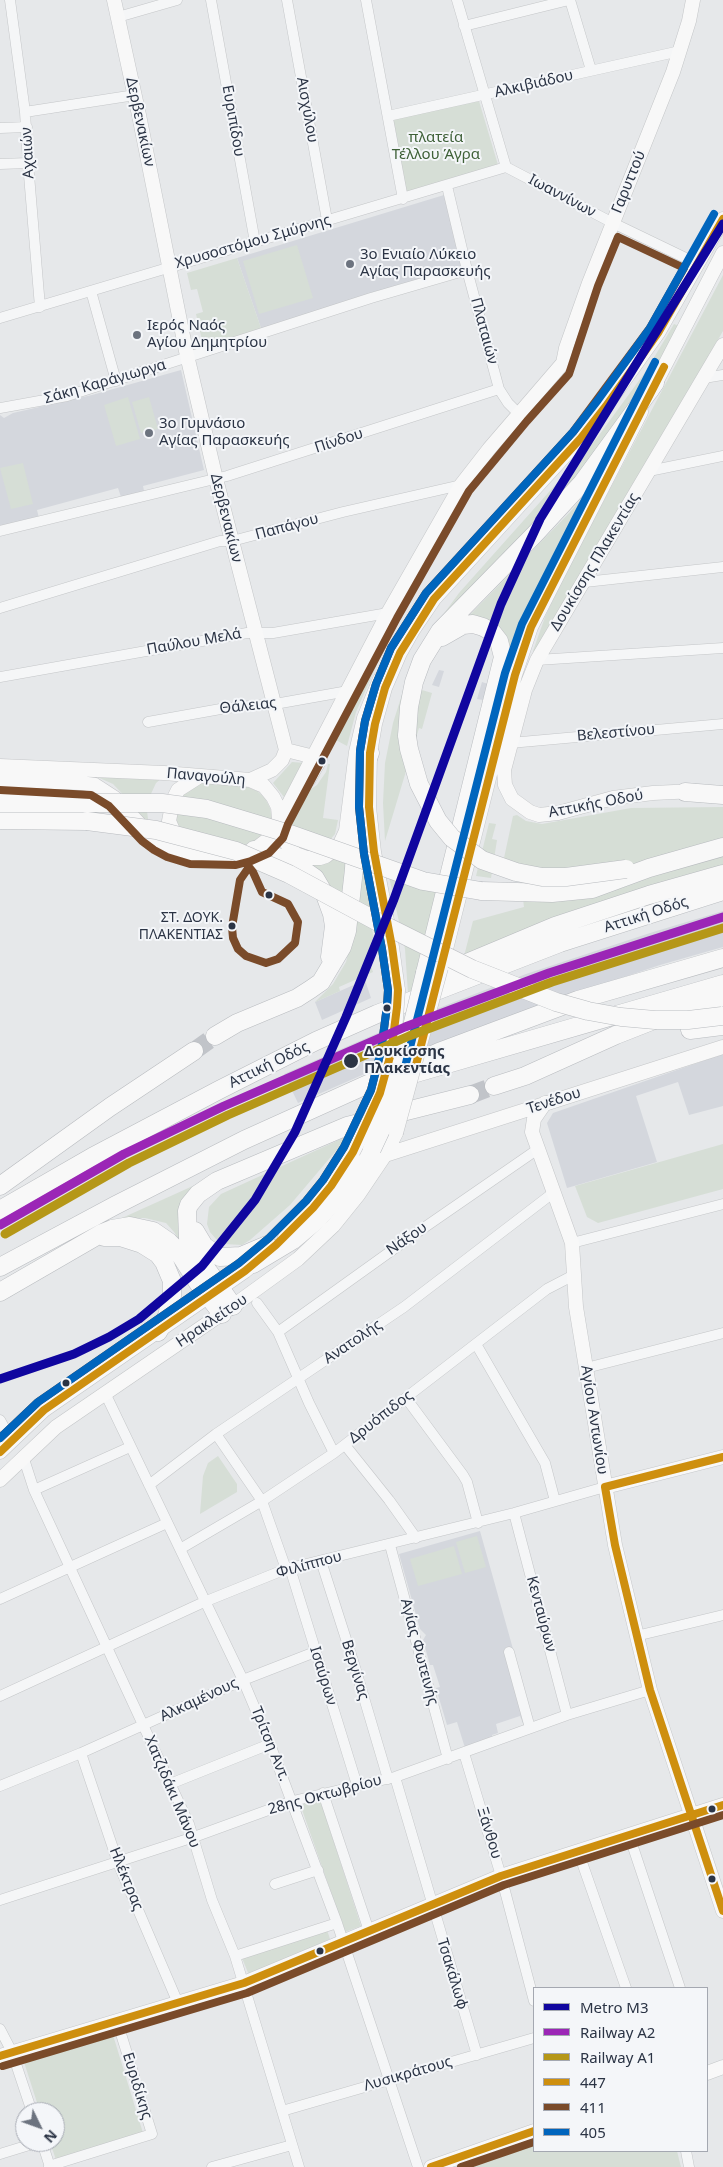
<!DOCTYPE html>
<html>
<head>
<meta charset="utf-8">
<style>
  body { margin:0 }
  #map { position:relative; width:723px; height:2167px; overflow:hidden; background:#e6e8ea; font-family:"Noto Sans",sans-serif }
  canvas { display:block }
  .legend { position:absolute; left:533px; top:1987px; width:175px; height:165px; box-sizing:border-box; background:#f4f6f9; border:1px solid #a4a8b1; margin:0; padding:6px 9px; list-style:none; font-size:15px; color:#2b3445 }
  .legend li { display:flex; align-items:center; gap:10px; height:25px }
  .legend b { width:25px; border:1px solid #a4a8b1 }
  .north { position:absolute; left:15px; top:2102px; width:50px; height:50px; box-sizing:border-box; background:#f4f6f9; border:1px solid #a4a8b1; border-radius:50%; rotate:132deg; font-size:14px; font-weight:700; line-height:20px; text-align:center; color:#2b3445 }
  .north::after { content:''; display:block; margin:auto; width:18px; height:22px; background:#6c737f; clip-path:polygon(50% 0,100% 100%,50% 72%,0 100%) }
</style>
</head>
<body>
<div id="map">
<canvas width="723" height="2167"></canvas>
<ul class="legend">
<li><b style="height:6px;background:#10069f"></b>Metro Μ3</li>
<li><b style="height:6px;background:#9b26b6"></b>Railway A2</li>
<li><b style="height:6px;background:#b59718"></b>Railway A1</li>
<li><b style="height:6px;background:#ce8f0e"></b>447</li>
<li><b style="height:6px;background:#7a4b2a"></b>411</li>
<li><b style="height:6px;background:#0065bd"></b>405</li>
</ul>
<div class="north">N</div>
</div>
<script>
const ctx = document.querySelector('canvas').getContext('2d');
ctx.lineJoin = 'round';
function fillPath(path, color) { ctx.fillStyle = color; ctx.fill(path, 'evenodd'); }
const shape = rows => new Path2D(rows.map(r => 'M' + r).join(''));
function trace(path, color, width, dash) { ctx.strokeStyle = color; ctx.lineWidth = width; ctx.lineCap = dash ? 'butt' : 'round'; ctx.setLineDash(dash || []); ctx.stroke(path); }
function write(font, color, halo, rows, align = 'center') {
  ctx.font = font + ' "Noto Sans",sans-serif'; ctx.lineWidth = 4; ctx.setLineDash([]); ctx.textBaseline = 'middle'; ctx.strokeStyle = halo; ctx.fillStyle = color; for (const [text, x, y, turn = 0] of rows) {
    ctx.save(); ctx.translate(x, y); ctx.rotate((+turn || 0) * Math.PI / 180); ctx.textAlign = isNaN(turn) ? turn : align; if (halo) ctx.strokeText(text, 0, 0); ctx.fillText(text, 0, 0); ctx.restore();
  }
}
fillPath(shape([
  [444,195,463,269,262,331,237,258],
  [181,370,204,470,143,486,144,491,121,497,118,488,37,510,39,518,0,528,0,415,4,418,13,413,92,395],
  [439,670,444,671,439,687,432,685],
  [482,682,488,684,483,700,477,699],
  [723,911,723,947,660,965,538,1006,415,1052,298,1103,284,1074,403,1022,526,974,650,933],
  [365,980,371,998,322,1020,315,1002],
  [723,1054,723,1106,689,1115,678,1082,636,1096,657,1162,567,1188,547,1123,553,1113],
  [480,1531,534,1724,524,1726,520,1716,496,1724,498,1733,492,1735,493,1738,465,1748,457,1722,447,1725,436,1688,440,1687,433,1665,430,1665,423,1640,426,1635,420,1629,399,1554]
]), '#d4d7dd');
fillPath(shape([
  [479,101,498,165,406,194,393,119],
  [297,245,313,298,259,314,243,261],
  [237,258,262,331,204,349,196,314,203,312,197,289,191,290,187,273],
  [723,275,723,331,537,652,533,651,545,617,563,578],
  [674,324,679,326,642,397,604,454,437,623,459,593,597,438,646,371],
  [128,397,140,439,116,446,104,405],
  [149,397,158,429,141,433,132,402],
  [613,460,511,669,511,652,506,638,464,621,571,511],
  [23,463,33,504,11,509,0,468],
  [383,651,356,712,347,746,334,739],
  [405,685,432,693,422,729,419,728,385,841,383,803,385,763,393,723],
  [292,762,305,763,284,797,273,783],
  [328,764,330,764,323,818,338,820,335,834,329,841,291,832,290,813,299,797,317,785,326,772],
  [95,776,162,778,156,783,150,796,147,811,149,827,134,806,113,784],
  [202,783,247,787,257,791,265,798,270,808,272,819,267,832,257,840,238,848,181,838,174,816,182,795,192,786],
  [723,807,723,865,628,893,463,960,473,921,524,907,520,875,501,872,513,816,517,815,526,821,542,824,631,808],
  [365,819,368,860,380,927,371,925,377,952,370,948,367,955,373,972,339,987,340,991,315,1002,333,984,346,962,349,950],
  [489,823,496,824,492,839,497,840,491,878,476,876],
  [354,838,343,929,307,861],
  [388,872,443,891,409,1008,405,949],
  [343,1138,345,1140,340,1146,290,1205,250,1240,242,1245,224,1244,216,1239,210,1232,207,1224,209,1207,221,1194],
  [723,1144,723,1189,598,1223,587,1217,575,1186],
  [195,1185,187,1196,184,1247,174,1232,166,1223,145,1218,122,1218],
  [218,1456,237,1484,237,1492,200,1514,203,1476,208,1463],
  [477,1536,486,1567,465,1573,456,1542],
  [454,1546,462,1574,418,1586,410,1559],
  [320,1799,361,1926,345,1932,300,1804],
  [327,1930,330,1939,249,1975,242,1958],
  [113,2035,143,2133,56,2160,50,2142,55,2142,55,2112,40,2112,24,2062,32,2060,32,2057],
  [534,2140,534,2151,677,2151,681,2167,455,2167]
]), '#d6ded6');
trace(shape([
  [194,1051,215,1036],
  [470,1095,494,1086]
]), '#c1c4c9', 18, [18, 9]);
const street = shape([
  [10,0,25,112,28,163,40,307],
  [211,0,255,242],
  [287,0,327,220],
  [366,0,403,199],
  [457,0,506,167],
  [570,0,591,70],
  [118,17,177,0],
  [464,26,569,0],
  [25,112,135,95],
  [388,116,680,51],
  [0,128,27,127],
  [0,164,28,163],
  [506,167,613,223,698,264],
  [447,186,467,270,499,389],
  [91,291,116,381],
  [0,318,506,167],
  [704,378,723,375],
  [0,408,67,396,371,298,467,270],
  [649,471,723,456],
  [0,531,227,476,499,389,508,403,519,414],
  [585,582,723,567],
  [0,608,220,541,232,541,343,512,461,485],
  [537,660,723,648],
  [0,677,247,633,273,633,388,613],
  [148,722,226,708,275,704,348,691],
  [510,743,723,724],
  [298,787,310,781,322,760,318,749],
  [572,1243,723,1204],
  [257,1303,278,1332,309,1403,334,1453],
  [278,1332,412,1236,538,1149],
  [476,1344,545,1463,555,1501],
  [586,1368,723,1333],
  [105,1393,243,1680,270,1744,337,1923,418,2167],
  [406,1398,463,1475,467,1482,478,1523],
  [0,1420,11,1440],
  [216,1434,262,1501,286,1569],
  [345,1445,389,1500,416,1538],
  [23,1456,34,1490,189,1824,212,1900,235,1956,299,2167],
  [149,1485,216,1434,404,1307,553,1193],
  [34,1490,130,1447],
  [514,1513,567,1715],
  [390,1545,448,1759],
  [180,1549,262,1501,334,1453,547,1289,574,1275],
  [321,1561,354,1664,388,1779],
  [290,1568,357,1785],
  [0,1599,167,1523],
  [636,1636,723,1615],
  [509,1652,530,1728],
  [0,1696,204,1602,286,1569,514,1513,605,1487],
  [81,1753,118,1863,178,2003],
  [464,1753,501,1876,534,2001],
  [395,1777,477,2055],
  [170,1784,270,1744],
  [0,1786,81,1753,243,1680,315,1652],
  [323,1793,369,1931],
  [629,1835,680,1988],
  [578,1851,626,1988],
  [275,1884,318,1870],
  [0,1900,194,1837,293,1801,395,1777,567,1715,650,1690],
  [235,1956,337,1923],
  [0,2029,12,2052,32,2112],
  [282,2111,534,2038],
  [42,2142,50,2167],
  [686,2151,689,2167],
  [0,2154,39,2142],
  [49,2166,152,2134,117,2021],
  [212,2167,292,2145]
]);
const secondary = shape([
  [114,0,139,115,186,351,216,479,286,750,282,760,272,770,250,780],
  [651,392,723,253],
  [286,750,314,757],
  [0,766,164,773,250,780,264,786,273,797,278,807,279,819,271,837,254,850,235,855,193,854,171,848,160,842,149,834,115,798,95,785,80,783,0,780],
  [695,791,653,793,613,798,558,813,539,815,530,812,512,799,505,785,504,770,525,690,537,660,723,345],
  [279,819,285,811,388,613,461,485,489,449,563,363,566,348,589,283,673,72,689,21,693,0],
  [277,827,290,849,296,854,307,858,320,858,326,856,340,844,346,831,356,752,364,718,380,679],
  [177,840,169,821,173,800,178,790,200,776],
  [442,965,515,675,531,627,641,412],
  [398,990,392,947,374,852,369,807,370,753,375,724,385,688,400,653,413,630,434,599,581,438,606,406,658,333,723,219],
  [545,1103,534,1119,532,1132,572,1243,576,1307,615,1545,650,1690,723,1911],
  [385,1155,723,1047],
  [285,1237,313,1208,331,1186,353,1152],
  [0,1452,44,1410,245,1271,261,1258],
  [0,1480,56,1427,233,1306,298,1259,333,1226,358,1195,385,1155,396,1133],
  [605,1487,723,1457],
  [0,2056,244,1983,501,1876,723,1805],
  [707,2073,723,2067],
  [431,2167,534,2131]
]);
const highway = shape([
  [407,736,409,707,414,682,422,660,440,631,534,535,582,483,655,383],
  [685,792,723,795],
  [0,820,87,821],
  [254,850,291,861,315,878,325,895,332,914,334,926,330,957],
  [481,891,552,893,592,889,649,868,723,847],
  [425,973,503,657,499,641,492,632,483,627,473,624,463,625,442,637],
  [426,980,555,926,649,895,723,874],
  [690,1030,723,1026],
  [215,1036,237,1023,297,998,311,989,321,982,342,947,347,931,354,869,357,804,363,772,370,753],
  [406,1076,723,984],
  [494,1086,525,1076,616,1035,672,1013,723,997],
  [0,1186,110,1107,194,1051],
  [0,1210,92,1157,219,1090,316,1041,377,1014,560,943,723,891],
  [195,1231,204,1246,220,1257,241,1256,267,1245],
  [104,1237,120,1237,142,1244,158,1254,164,1262,172,1281,172,1296,167,1316,158,1332],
  [253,1264,293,1240,318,1219,350,1182,372,1149],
  [0,1267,116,1205,244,1140,439,1052,578,1000,723,958],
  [0,1292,102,1233,112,1229,130,1226,153,1231,169,1242,177,1250,198,1283,222,1314],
  [233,1306,196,1254,188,1238,187,1211,189,1205,198,1194,217,1181,347,1126,470,1095]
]);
trace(street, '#c4c6c8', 11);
trace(secondary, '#c4c6c8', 15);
trace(highway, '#b8bbbf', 19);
trace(street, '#f5f6f7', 10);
trace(secondary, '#f8f8f8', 14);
trace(highway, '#f8f8f8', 18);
const secondaryBridge = shape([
  [396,1133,441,968],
  [353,1152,371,1117,385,1076,395,1032,398,990]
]);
const highwayBridge = shape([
  [407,736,409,749,419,784,438,821,452,838,482,860,516,872,542,877,566,877,626,869],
  [0,803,162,803,207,809,290,834,423,881,481,891],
  [87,821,156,830,236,851,289,874,378,922,472,969,556,1002,588,1011,621,1017,655,1020,688,1020,722,1016],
  [372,1149,386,1119,399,1080,425,973]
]);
trace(secondaryBridge, '#c4c6c8', 15, []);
trace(highwayBridge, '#b8bbbf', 19, []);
trace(secondaryBridge, '#f8f8f8', 14);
trace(highwayBridge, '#f8f8f8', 18);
trace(shape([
  [415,1069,515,675,531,627,664,367],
  [0,1452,44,1410,245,1271,276,1245,313,1208,331,1186,353,1152,380,1093,391,1053,397,1007,398,990,392,947,374,852,369,807,370,753,375,724,385,688,400,653,434,599,581,438,606,406,658,333,723,219],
  [723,1457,605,1487,615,1545,650,1690,723,1911],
  [0,2056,244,1983,501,1876,723,1805],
  [431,2167,534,2131]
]), '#ce8f0e', 8);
trace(shape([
  [0,790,91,795,109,806,142,841,154,850,167,857,190,864,236,865,251,861,269,853,283,838,288,824,397,618,469,491,527,421,569,374,598,286,618,237,684,268,650,328,573,432,426,593,391,648,376,684,365,721,360,751,359,807,364,854,382,949,388,990,387,1006,381,1051,371,1090,344,1147,323,1180,306,1201,269,1238,239,1263,38,1402,0,1438],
  [249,867,253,872,262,892,288,904,298,922,295,943,278,959,266,963,246,956,238,949,233,938,232,927,240,880,249,867],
  [3,2066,247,1993,504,1885,723,1815],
  [461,2167,534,2142]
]), '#7a4b2a', 8);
trace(shape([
  [405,1067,505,673,522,624,655,362],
  [0,1438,38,1402,239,1263,269,1238,306,1201,323,1180,344,1147,371,1090,381,1051,387,1006,388,990,382,949,364,854,359,807,360,751,365,721,376,684,391,648,426,593,573,432,598,400,650,328,714,214]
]), '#0065bd', 8);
trace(shape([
  [0,1225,124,1154,224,1106,405,1027,549,973,723,917]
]), '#9b26b6', 9);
trace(shape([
  [5,1234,129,1163,228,1115,409,1036,552,982,723,928]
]), '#b59718', 9);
trace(shape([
  [0,1379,74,1354,109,1337,139,1319,202,1266,255,1200,295,1132,346,1017,394,899,501,604,540,519,723,224]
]), '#10069f', 9);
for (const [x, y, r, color] of [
  [350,264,5,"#6c737f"],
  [137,335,5,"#6c737f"],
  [149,433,5,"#6c737f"],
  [322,761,4.5,"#2b3445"],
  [269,895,4.5,"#2b3445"],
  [232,926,4.5,"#2b3445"],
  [387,1008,4.5,"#2b3445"],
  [351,1061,8,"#2b3445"],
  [66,1383,4.5,"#2b3445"],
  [712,1809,4.5,"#2b3445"],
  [712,1879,4.5,"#2b3445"],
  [320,1951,4.5,"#2b3445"]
]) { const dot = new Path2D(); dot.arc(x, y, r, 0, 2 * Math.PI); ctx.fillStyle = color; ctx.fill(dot); trace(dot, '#f4f6f9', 2); }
write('14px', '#2b3445', '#f4f6f9', [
  ["ΣΤ. ΔΟΥΚ.",223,918],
  ["ΠΛΑΚΕΝΤΙΑΣ",223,935]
], 'right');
write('15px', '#2b3445', '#f4f6f9', [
  ["Αλκιβιάδου",534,84,-13],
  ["Αισχύλου",307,110,80],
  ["Ευριπίδου",233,121,80],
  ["Δερβενακίων",140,122,78],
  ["Αχαιών",28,153,-93],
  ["Γαρυττού",629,182,-68],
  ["Ιωαννίνων",562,196,28],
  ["Χρυσοστόμου Σμύρνης",253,242,-16],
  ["Πλαταιών",484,331,75],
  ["Σάκη Καράγιωργα",105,382,-16],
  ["Πίνδου",339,441,-18],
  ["Δερβενακίων",226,518,76],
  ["Παπάγου",287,527,-15],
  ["Δουκίσσης Πλακεντίας",595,562,-59],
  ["Παύλου Μελά",194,642,-10],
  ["Θάλειας",248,706,-6],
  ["Βελεστίνου",616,733,-5],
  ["Παναγούλη",206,777,5],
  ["Αττικής Οδού",596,804,-11],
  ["Αττική Οδός",646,915,-18],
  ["Αττική Οδός",269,1065,-26],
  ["Τενέδου",554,1101,-18],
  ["Νάξου",407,1239,-35],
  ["Ηρακλείτου",212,1321,-34],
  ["Ανατολής",353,1342,-34],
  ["Δρυόπιδος",381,1417,-38],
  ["Αγίου Αντωνίου",594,1420,81],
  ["Φιλίππου",309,1565,-15],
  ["Κενταύρων",541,1614,75],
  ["Αγίας Φωτεινής",419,1652,75],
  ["Βεργίνας",355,1670,73],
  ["Ισαύρων",323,1676,73],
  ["Αλκαμένους",199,1700,-25],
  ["Τρίτση Αντ.",270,1744,68],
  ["Χατζιδάκι Μάνου",172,1792,67],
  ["28ης Οκτωβρίου",325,1795,-15],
  ["Ξάνθου",489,1833,73],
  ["Ηλέκτρας",126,1879,68],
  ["Τσακάλωφ",452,1974,73],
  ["Λυσικράτους",408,2074,-16],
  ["Ευριδίκης",137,2086,73]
]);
write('15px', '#3f6138', '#f4f6f9', [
  ["πλατεία",436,138],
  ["Τέλλου Άγρα",436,155]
]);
write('15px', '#2b3445', '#f4f6f9', [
  ["3ο Ενιαίο Λύκειο",360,255],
  ["Αγίας Παρασκευής",360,272],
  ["Ιερός Ναός",147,326],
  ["Αγίου Δημητρίου",147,343],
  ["3ο Γυμνάσιο",159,424],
  ["Αγίας Παρασκευής",159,441]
], 'left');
write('bold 15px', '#2b3445', '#f4f6f9', [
  ["Δουκίσσης",364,1052],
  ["Πλακεντίας",364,1069]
], 'left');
</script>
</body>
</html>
